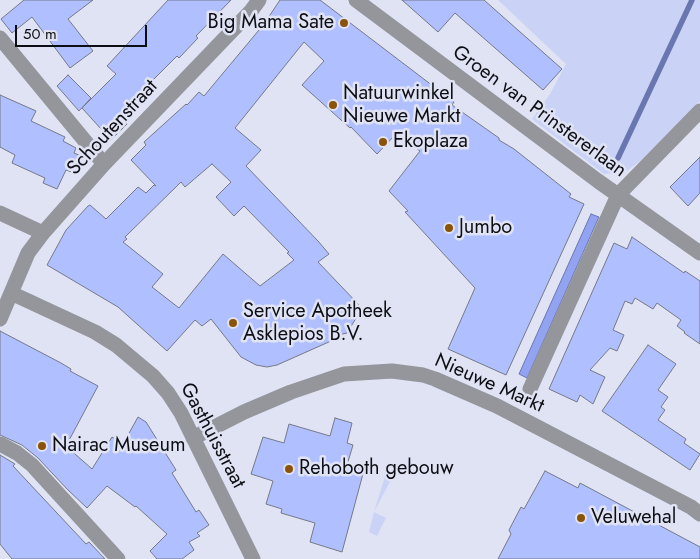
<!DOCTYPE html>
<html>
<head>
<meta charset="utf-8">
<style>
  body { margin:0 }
  #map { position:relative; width:700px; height:559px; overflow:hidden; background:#dfe3f3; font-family:Jost,sans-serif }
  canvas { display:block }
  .scale { position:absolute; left:15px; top:25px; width:132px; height:22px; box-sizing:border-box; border:2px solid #0d0e14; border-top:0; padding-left:6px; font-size:15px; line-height:18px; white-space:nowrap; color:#0d0e14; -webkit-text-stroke:4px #dfe3f3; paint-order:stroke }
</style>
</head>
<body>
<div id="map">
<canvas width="700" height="559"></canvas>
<div class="scale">50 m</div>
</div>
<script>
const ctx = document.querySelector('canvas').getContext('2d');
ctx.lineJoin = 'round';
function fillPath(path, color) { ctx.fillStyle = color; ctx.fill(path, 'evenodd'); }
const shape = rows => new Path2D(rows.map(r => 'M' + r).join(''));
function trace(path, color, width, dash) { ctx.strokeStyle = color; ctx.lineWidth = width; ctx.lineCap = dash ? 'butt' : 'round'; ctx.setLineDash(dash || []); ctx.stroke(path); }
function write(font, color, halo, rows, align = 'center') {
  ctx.font = font + ' Jost,sans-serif'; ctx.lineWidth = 5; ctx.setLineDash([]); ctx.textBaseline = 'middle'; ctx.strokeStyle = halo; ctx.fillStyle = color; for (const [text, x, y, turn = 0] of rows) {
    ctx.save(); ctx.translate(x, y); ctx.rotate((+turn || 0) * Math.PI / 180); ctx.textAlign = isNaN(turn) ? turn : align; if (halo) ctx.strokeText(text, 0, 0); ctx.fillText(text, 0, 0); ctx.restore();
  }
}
fillPath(shape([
  [498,0,700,0,700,101,647,156,628,170,619,173,604,174,532,119,550,94,566,64],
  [387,470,394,474,374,512,386,518,377,536,369,532,374,512]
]), '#cad3f5');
const water = shape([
  [591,214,599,217,527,378,519,374,591,214]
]);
fillPath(water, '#92a3f1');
trace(water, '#6a76af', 1);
trace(shape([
  [618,158,692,0]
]), '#6a76af', 5.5);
const building = shape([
  [24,0,93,0,68,19,93,51,70,68,32,17,12,33,1,19,24,0],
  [168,0,231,0,196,36,198,38,179,58,177,56,150,83,152,85,121,117,127,124,111,140,82,108,116,74,107,66,168,0],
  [280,0,320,0,454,102,452,105,499,138,499,140,514,149,571,194,569,197,584,204,506,375,448,349,475,288,405,212,408,211,389,191,420,151,396,134,377,154,351,127,350,128,302,85,324,61,304,42,235,128,261,150,246,166,318,241,329,254,318,262,360,306,355,313,358,315,347,333,334,336,331,341,277,365,267,367,256,365,241,357,211,319,202,326,195,320,167,351,118,307,47,265,66,230,88,206,90,205,106,219,138,187,146,193,154,185,156,186,131,160,146,145,144,142,186,104,187,105,199,92,204,96,264,24,280,0],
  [212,164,231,182,216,197,234,216,244,206,289,252,287,253,294,260,260,286,223,254,179,308,152,287,163,274,123,242,127,239,125,237,181,182,185,187,212,164],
  [402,0,484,0,562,69,543,90,455,13,438,32,402,0],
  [68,75,91,98,79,111,57,86,68,75],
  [0,95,36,111,31,121,65,137,63,141,76,148,74,153,81,156,74,173,66,170,57,189,43,183,45,178,12,163,15,155,0,147,0,95],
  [700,157,700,193,688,206,670,187,700,157],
  [632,237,684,273,685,271,700,281,700,344,684,333,685,332,677,326,681,320,657,303,653,309,635,298,632,304,625,301,613,330,624,335,617,351,610,348,590,370,605,377,593,404,580,395,577,402,549,389,614,243,627,249,632,237],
  [0,331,61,363,71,369,70,371,98,386,66,446,92,469,112,437,123,444,138,417,146,422,176,470,172,473,196,512,199,510,209,525,197,533,200,536,189,542,194,550,182,559,157,559,150,551,167,534,136,506,135,507,107,486,87,508,68,490,38,458,22,445,0,435,0,331],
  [648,345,676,364,658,390,668,397,661,407,665,410,658,420,686,439,684,443,700,454,690,470,602,411,648,345],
  [335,418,352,423,347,443,353,445,347,465,364,470,342,552,310,542,315,523,281,513,282,509,266,504,273,481,251,474,263,437,284,443,289,424,330,436,335,418],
  [0,455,15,464,13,466,86,544,89,542,105,559,12,559,0,544,0,455],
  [545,471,578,488,580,483,700,547,700,559,498,559,511,534,509,530,521,507,524,509,545,471]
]);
fillPath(building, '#b0bfff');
trace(building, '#757987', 1);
trace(shape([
  [356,0,598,181,700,253],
  [0,38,104,164],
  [0,213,43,233],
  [11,293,95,332,116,345,153,376,168,393,181,413,253,559],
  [0,319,28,253,43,233,104,164,251,11,259,0],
  [530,389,618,195,700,111],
  [193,438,244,412,291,392,344,374,392,371,423,375,435,379,497,406,691,507,700,514],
  [0,444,17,453,32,465,118,559]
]), '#94969c', 15);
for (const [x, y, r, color] of [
  [344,23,5,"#8b520a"],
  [333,105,5,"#8b520a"],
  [383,142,5,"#8b520a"],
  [449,228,5,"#8b520a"],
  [233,323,5,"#8b520a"],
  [42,446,5,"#8b520a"],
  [289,469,5,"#8b520a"],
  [581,518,5,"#8b520a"]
]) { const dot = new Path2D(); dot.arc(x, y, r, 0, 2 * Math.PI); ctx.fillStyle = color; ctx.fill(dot); trace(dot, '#dfe3f3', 2); }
write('20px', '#0d0e14', '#dfe3f3', [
  ["Big Mama Sate",334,23,"right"],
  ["Natuurwinkel",343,94],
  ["Nieuwe Markt",343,117],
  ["Ekoplaza",393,142],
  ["Jumbo",459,228],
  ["Service Apotheek",243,312],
  ["Asklepios B.V.",243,335],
  ["Nairac Museum",52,446],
  ["Rehoboth gebouw",299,469],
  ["Veluwehal",591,518]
], 'left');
write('20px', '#0d0e14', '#dfe3f3', [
  ["Groen van Prinstererlaan",539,112,36],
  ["Schoutenstraat",113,128,-47],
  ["Nieuwe Markt",489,384,24],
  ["Gasthuisstraat",212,436,62]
]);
</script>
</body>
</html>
